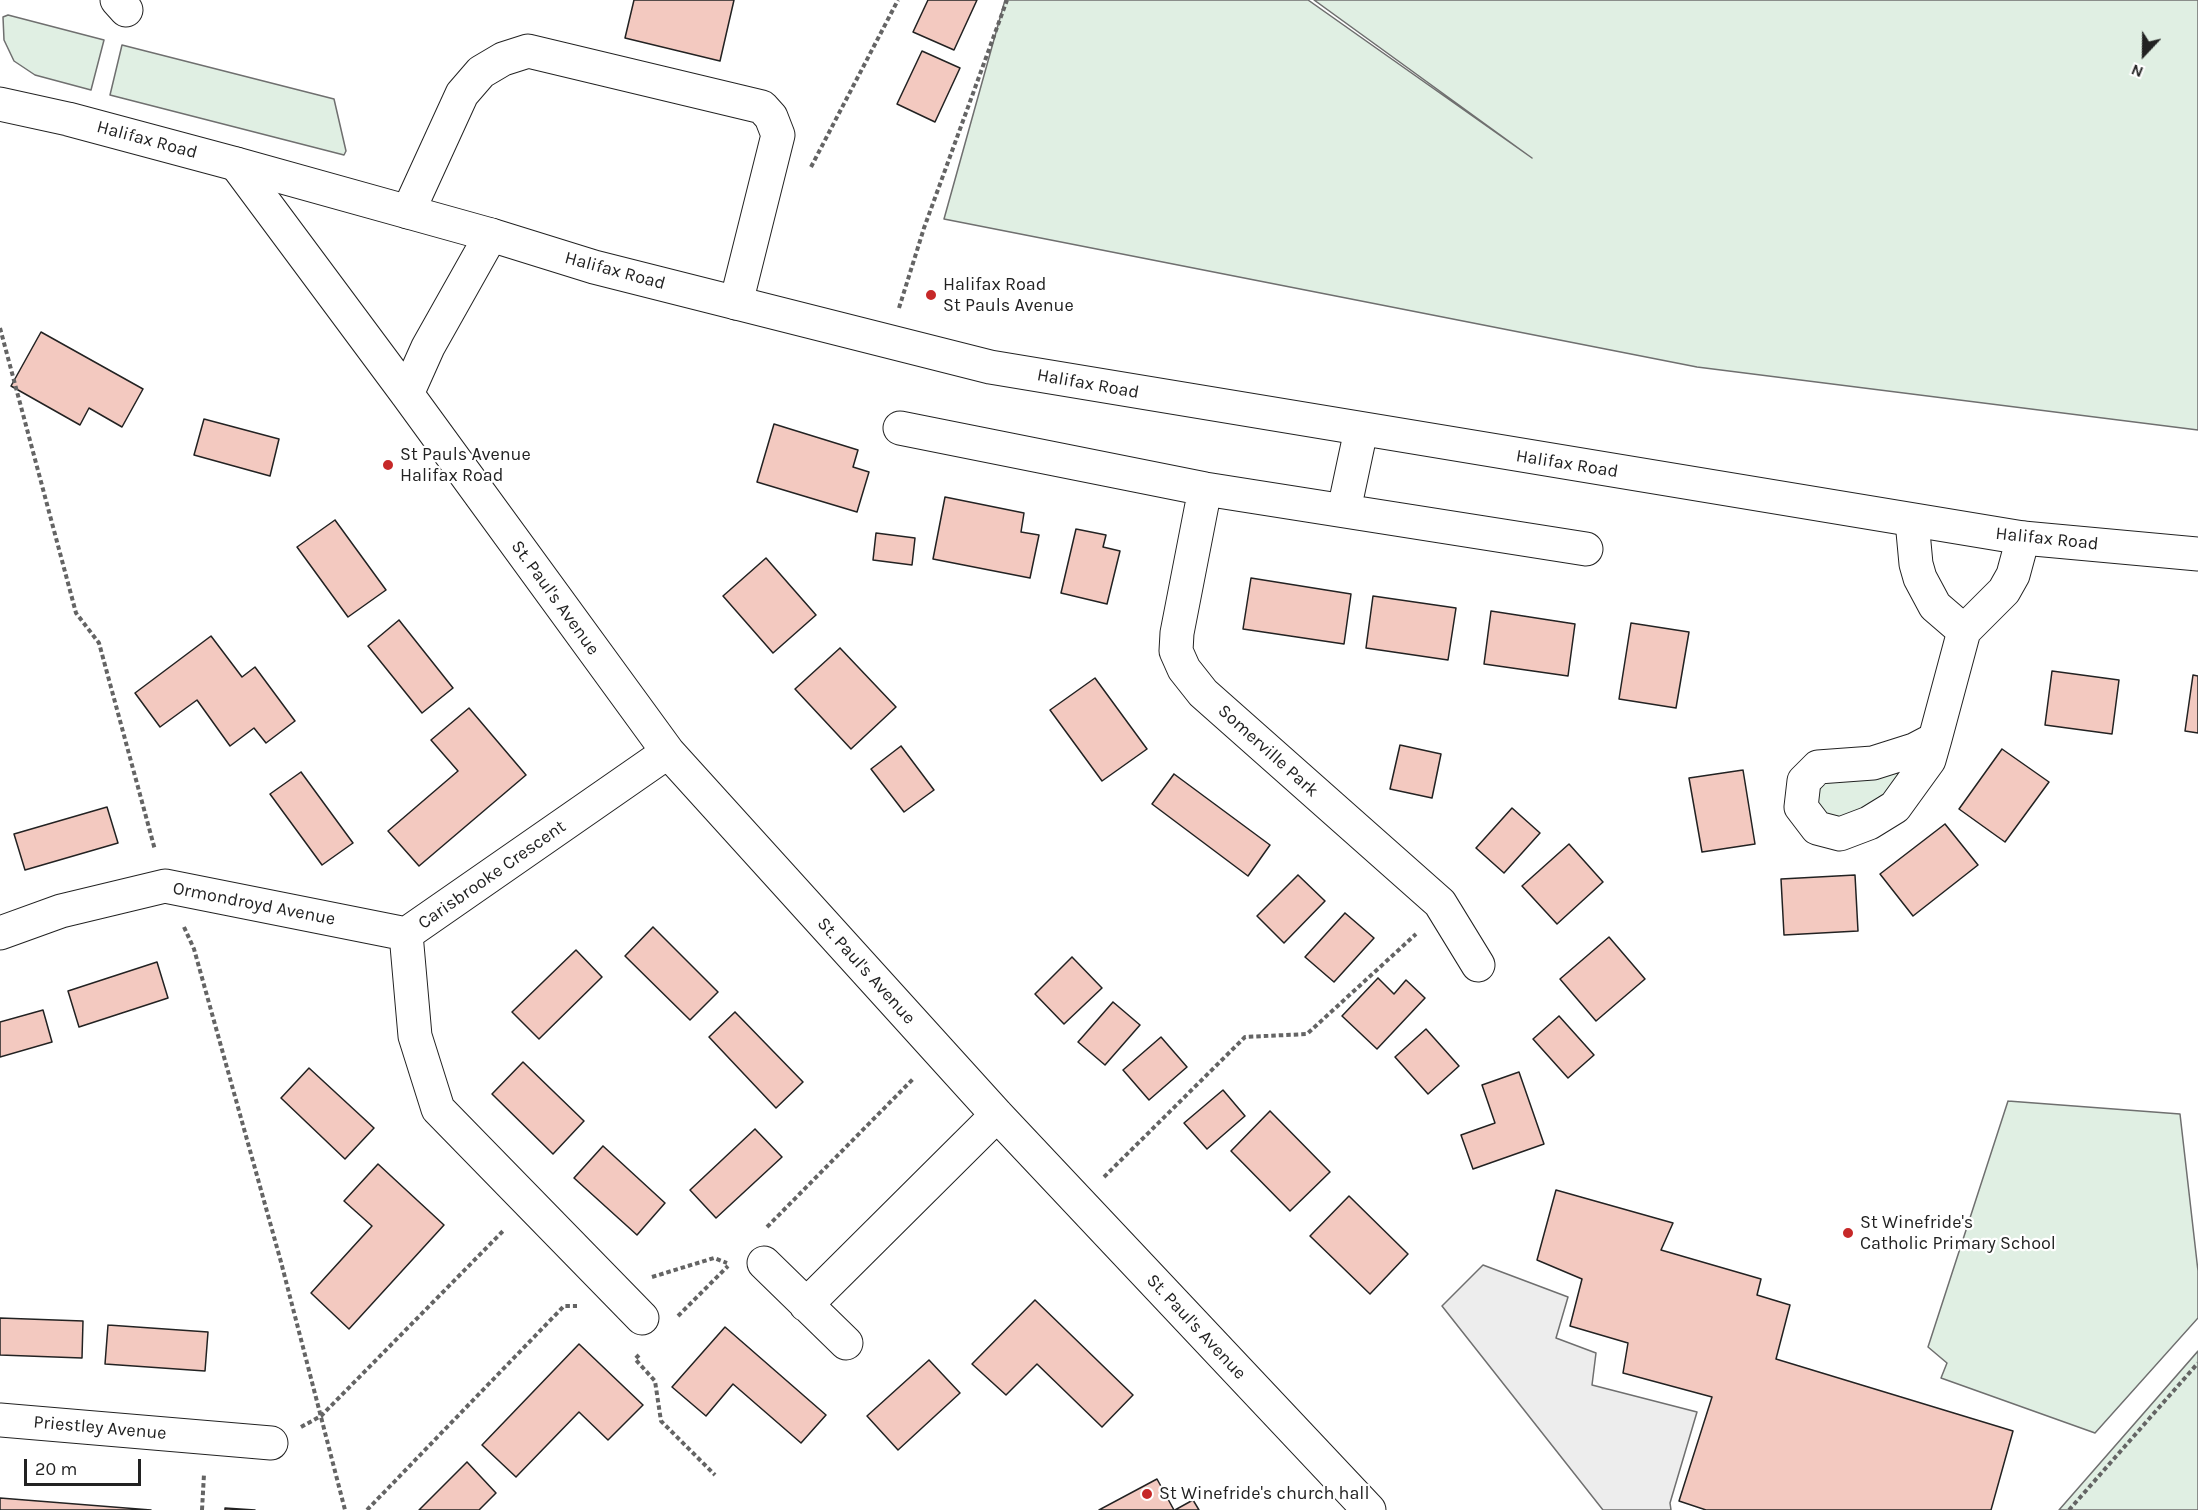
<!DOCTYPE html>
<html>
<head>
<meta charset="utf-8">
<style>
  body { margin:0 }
  #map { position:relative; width:2198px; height:1510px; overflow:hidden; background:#fff; font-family:Karla,sans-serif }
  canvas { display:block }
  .north { position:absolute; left:2114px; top:24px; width:60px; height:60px; -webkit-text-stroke:4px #fff; paint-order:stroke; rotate:202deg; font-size:16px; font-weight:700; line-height:24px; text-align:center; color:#222 }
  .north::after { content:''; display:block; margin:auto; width:21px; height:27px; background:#222; clip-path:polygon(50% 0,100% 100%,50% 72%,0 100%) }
  .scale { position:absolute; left:24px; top:1459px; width:117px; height:27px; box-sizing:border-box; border:3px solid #222; border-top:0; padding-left:8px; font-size:18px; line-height:21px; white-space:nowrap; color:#222; -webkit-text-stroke:4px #fff; paint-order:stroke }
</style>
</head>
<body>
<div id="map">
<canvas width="2198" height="1510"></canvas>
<div class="north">N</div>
<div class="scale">20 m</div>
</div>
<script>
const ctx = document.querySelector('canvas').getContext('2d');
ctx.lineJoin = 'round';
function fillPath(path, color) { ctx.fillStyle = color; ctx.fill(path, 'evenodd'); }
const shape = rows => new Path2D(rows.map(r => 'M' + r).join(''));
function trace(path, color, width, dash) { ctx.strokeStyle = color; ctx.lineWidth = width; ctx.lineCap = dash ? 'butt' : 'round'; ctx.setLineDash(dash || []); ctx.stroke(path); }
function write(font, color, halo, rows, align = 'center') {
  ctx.font = font + ' Karla,sans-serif'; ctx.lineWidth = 4.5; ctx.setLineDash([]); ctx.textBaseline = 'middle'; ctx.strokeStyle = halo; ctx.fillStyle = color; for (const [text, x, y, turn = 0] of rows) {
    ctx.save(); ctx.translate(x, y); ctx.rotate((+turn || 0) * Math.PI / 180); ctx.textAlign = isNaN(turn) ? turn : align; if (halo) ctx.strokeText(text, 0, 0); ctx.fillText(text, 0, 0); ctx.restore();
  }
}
const green = shape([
  [1005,0,1308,0,1532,158,1314,0,2198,0,2198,430,1697,367,944,219,1005,0],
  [8,15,104,40,91,90,35,75,14,61,4,40,3,17,8,15],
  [122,45,334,99,346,151,344,155,110,95,122,45],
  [1909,758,1889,797,1834,824,1813,797,1831,775,1909,758],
  [2008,1101,2180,1114,2198,1271,2198,1318,2095,1433,1941,1378,1947,1363,1928,1347,2008,1101],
  [2198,1351,2198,1510,2059,1510,2198,1351]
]);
fillPath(green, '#e0efe3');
trace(green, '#6f6f6f', 1.5);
const parking = shape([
  [1483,1265,1568,1297,1556,1338,1596,1353,1592,1385,1697,1412,1670,1503,1671,1510,1603,1510,1442,1306,1483,1265]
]);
fillPath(parking, '#ededed');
trace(parking, '#6f6f6f', 1.5);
const building = shape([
  [634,0,734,0,720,61,625,38,634,0],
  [928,0,977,0,954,50,913,32,928,0],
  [922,51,960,68,935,122,897,104,922,51],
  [41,332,143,389,122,427,89,408,80,425,11,386,41,332],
  [204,419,279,439,270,476,194,455,204,419],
  [774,424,858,450,853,467,869,472,857,512,757,482,774,424],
  [945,497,1024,513,1021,532,1039,535,1030,578,933,559,945,497],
  [335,520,386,590,348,617,297,547,335,520],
  [1076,529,1106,535,1103,547,1120,551,1107,604,1061,593,1076,529],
  [876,533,915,538,912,565,873,560,876,533],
  [766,558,816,615,773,653,723,596,766,558],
  [1251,578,1351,594,1344,644,1243,629,1251,578],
  [1373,596,1456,608,1448,660,1366,648,1373,596],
  [1491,611,1575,624,1568,676,1484,664,1491,611],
  [399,620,453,688,422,713,368,646,399,620],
  [1631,623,1689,632,1676,708,1619,699,1631,623],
  [211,636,242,677,255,667,295,721,266,743,254,728,230,746,197,700,160,727,135,693,211,636],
  [840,648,896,707,851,749,795,689,840,648],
  [2052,671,2119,680,2112,734,2045,725,2052,671],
  [2193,675,2198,676,2198,733,2185,731,2193,675],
  [1095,678,1147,749,1102,781,1050,710,1095,678],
  [469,708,526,775,419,866,388,831,458,771,431,740,469,708],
  [1400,745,1441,754,1432,798,1390,789,1400,745],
  [901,746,934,790,904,812,871,769,901,746],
  [2002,749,2049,782,2005,842,1959,809,2002,749],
  [1743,770,1755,844,1702,852,1689,778,1743,770],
  [301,772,353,843,322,865,270,794,301,772],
  [1174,774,1270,845,1248,876,1152,804,1174,774],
  [107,807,118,843,25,870,14,834,107,807],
  [1512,808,1540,833,1504,873,1476,848,1512,808],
  [1945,824,1978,865,1913,916,1880,874,1945,824],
  [1569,844,1603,882,1557,924,1522,886,1569,844],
  [1298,875,1325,901,1284,943,1257,916,1298,875],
  [1855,875,1858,931,1784,935,1781,879,1855,875],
  [1345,913,1374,938,1334,982,1305,957,1345,913],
  [653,927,718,992,690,1020,625,956,653,927],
  [1609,937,1645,979,1596,1021,1560,979,1609,937],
  [576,950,602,977,539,1039,512,1012,576,950],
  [1072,957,1102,988,1064,1024,1035,994,1072,957],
  [157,962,168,998,79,1027,68,991,157,962],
  [1378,978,1394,994,1406,980,1425,998,1377,1049,1342,1016,1378,978],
  [1113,1002,1140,1025,1105,1065,1078,1042,1113,1002],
  [43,1010,52,1042,0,1057,0,1022,43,1010],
  [735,1012,803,1082,776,1108,709,1037,735,1012],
  [1559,1016,1594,1055,1568,1078,1533,1039,1559,1016],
  [1426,1029,1459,1066,1428,1094,1395,1057,1426,1029],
  [1161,1037,1187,1067,1149,1100,1123,1070,1161,1037],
  [523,1062,584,1121,553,1154,492,1094,523,1062],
  [309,1068,374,1128,345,1159,281,1098,309,1068],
  [1519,1072,1544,1144,1473,1169,1461,1135,1495,1123,1482,1085,1519,1072],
  [1223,1090,1245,1116,1207,1149,1184,1123,1223,1090],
  [1270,1111,1330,1172,1290,1211,1231,1151,1270,1111],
  [755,1129,782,1157,716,1218,690,1190,755,1129],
  [603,1146,665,1203,637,1235,574,1178,603,1146],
  [378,1164,444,1225,349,1329,311,1293,372,1226,344,1201,378,1164],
  [1556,1190,1673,1223,1661,1250,1761,1279,1757,1295,1790,1305,1776,1359,2013,1431,1991,1510,1706,1510,1679,1501,1712,1397,1623,1373,1628,1343,1570,1326,1582,1279,1537,1260,1556,1190],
  [1349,1196,1408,1254,1370,1294,1310,1236,1349,1196],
  [1035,1300,1133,1395,1102,1427,1037,1364,1006,1395,972,1364,1035,1300],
  [0,1318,83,1321,82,1358,0,1355,0,1318],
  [108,1325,208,1332,205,1371,105,1364,108,1325],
  [725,1327,826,1415,801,1443,733,1384,706,1416,672,1387,725,1327],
  [579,1344,643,1405,608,1440,579,1412,516,1477,482,1445,579,1344],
  [929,1360,960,1393,898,1450,867,1416,929,1360],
  [467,1462,496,1493,479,1510,419,1510,467,1462],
  [1157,1479,1174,1510,1099,1510,1157,1479],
  [0,1498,151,1510,0,1510,0,1498],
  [1193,1500,1199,1510,1175,1510,1193,1500],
  [225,1508,255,1510,225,1510,225,1508]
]);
fillPath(building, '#f3c9c0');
trace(building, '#222', 1.5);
const minor = shape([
  [117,0,126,10],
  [236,164,407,394,668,752,997,1115,1369,1510],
  [408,212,462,94,481,72,503,59,528,51,762,107,771,117,778,135,736,303],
  [407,394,428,347,491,235],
  [900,428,1205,489,1586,549],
  [1205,489,1177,633,1176,651,1184,669,1203,693,1440,903,1478,965],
  [1344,510,1361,430],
  [1912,521,1916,564,1920,578,1935,606,1964,631],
  [1935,739,1914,750,1873,763,1818,767,1804,781,1801,807,1817,828,1840,834,1869,823,1895,807,1929,760,1935,739,1964,631,2004,591,2013,575,2023,538],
  [0,933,61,911,165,886,406,934],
  [764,1263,846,1343],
  [806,1305,997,1115],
  [642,1318,438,1109,415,1036,406,934,668,752],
  [0,1420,271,1443]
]);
const highway = shape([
  [0,104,68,119,236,164,491,235,594,267,990,367,2023,538,2198,554]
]);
trace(minor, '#222', 35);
trace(highway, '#222', 35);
trace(shape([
  [811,167,898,0],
  [899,308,924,228,1007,0],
  [0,328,76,613,99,643,155,850],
  [184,927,194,949,281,1262,345,1510],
  [1104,1177,1245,1037,1307,1034,1416,934],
  [767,1227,914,1078],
  [652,1277,714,1258,727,1263],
  [678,1316,728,1266],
  [639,1355,635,1359,655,1381,661,1421,715,1475],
  [301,1427,321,1416,504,1230],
  [202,1510,204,1474],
  [367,1510,564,1306,577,1306],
  [2069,1510,2198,1363]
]), '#646464', 4, [4.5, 3]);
trace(minor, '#fff', 33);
trace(highway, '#fff', 33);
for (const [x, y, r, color] of [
  [931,295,6,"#c62828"],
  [388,465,6,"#c62828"],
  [1848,1233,6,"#c62828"],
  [1147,1494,6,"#c62828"]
]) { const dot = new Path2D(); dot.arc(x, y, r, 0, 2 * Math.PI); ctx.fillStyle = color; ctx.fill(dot); trace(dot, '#fff', 2); }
write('18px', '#222', '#fff', [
  ["Halifax Road",147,140,15],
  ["Halifax Road",615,271,15],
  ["Halifax Road",1088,384,10],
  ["Halifax Road",1567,464,9],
  ["Halifax Road",2047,539,6],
  ["St. Paul's Avenue",555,598,54],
  ["Somerville Park",1268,751,42],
  ["Carisbrooke Crescent",492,875,-35],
  ["Ormondroyd Avenue",254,904,11],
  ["St. Paul's Avenue",866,971,48],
  ["St. Paul's Avenue",1196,1327,47],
  ["Priestley Avenue",100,1428,5]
]);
write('18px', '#222', '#fff', [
  ["Halifax Road",943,285],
  ["St Pauls Avenue",943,306],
  ["St Pauls Avenue",400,455],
  ["Halifax Road",400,476],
  ["St Winefride's",1860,1223],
  ["Catholic Primary School",1860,1244],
  ["St Winefride's church hall",1159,1494]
], 'left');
</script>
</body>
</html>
